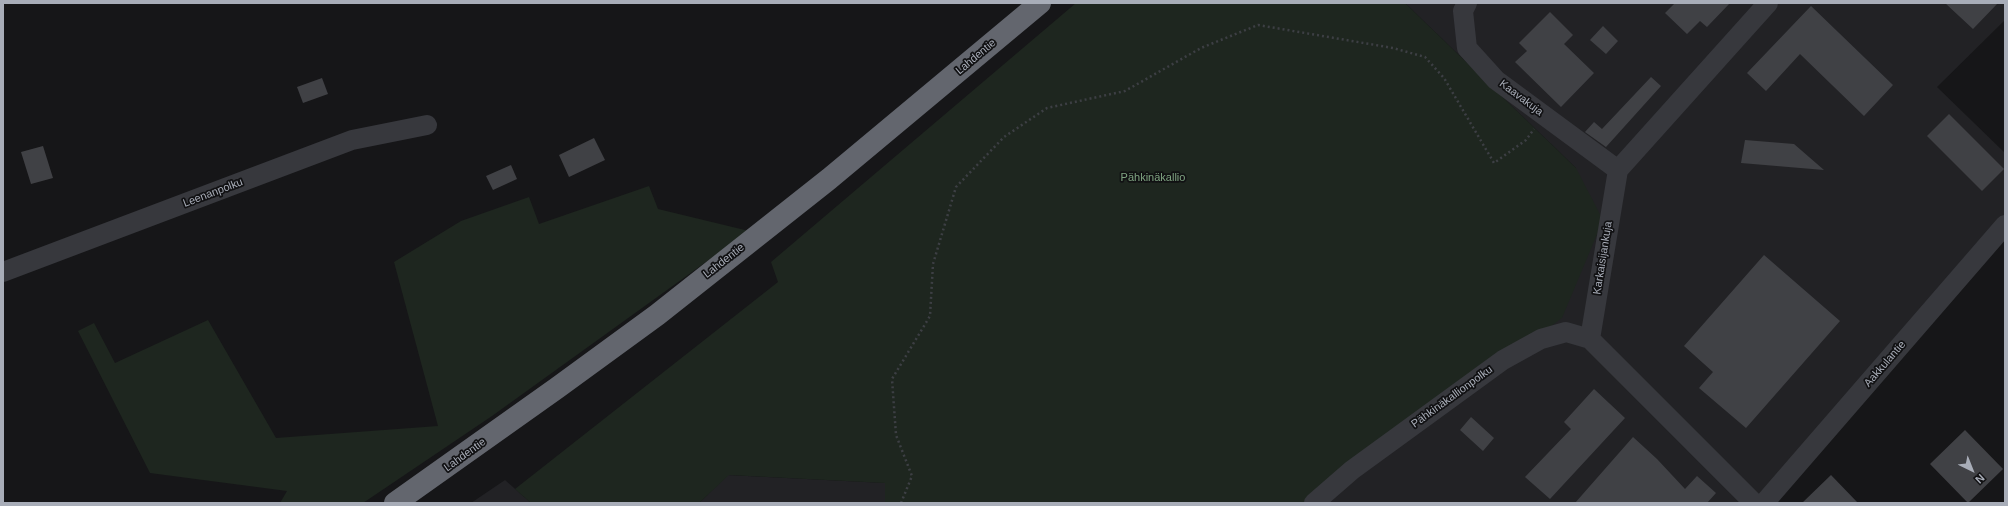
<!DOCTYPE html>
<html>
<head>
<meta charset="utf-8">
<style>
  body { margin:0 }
  #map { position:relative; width:2008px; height:506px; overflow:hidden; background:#161618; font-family:Helvetica,sans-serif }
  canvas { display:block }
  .frame { position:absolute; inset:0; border:4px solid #a8adb8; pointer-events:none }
  .north { position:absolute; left:1952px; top:450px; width:40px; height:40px; -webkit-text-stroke:3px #111113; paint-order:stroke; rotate:137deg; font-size:11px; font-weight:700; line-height:16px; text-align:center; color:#a8adb8 }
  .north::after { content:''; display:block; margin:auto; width:14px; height:18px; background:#a8adb8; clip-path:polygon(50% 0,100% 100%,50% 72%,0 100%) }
</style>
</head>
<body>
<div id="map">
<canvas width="2008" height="506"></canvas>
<div class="frame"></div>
<div class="north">N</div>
</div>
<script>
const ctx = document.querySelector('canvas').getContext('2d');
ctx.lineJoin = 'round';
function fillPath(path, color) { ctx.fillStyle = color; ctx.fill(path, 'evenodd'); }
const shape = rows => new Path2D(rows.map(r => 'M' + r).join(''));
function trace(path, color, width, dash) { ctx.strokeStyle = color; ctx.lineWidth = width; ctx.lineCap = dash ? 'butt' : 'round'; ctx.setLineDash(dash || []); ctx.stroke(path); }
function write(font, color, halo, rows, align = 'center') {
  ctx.font = font + ' Helvetica,sans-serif'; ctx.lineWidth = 3.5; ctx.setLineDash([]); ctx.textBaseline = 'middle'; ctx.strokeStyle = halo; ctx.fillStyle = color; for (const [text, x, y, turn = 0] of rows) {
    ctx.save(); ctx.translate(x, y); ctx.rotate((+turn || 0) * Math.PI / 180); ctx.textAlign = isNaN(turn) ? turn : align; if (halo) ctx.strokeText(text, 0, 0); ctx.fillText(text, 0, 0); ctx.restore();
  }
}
fillPath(shape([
  [1405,3,2005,3,2005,20,1937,87,2005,153,2005,225,1764,503,1314,503,1576,168],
  [728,475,886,483,885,503,699,503],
  [505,480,531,503,471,503]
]), '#222225');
fillPath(shape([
  [1076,3,1405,3,1576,168,1603,220,1562,318,1314,503,885,503,885,483,729,475,699,503,531,503,515,489,778,282,771,262],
  [649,186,658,209,749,231,492,416,363,503,280,503,287,491,150,473,78,331,94,323,115,363,208,320,276,438,438,426,394,262,461,221,529,197,539,224]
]), '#1e261f');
fillPath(shape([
  [1675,3,1730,3,1707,27,1700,21,1687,34,1665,13],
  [1945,3,1998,3,1973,29],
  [1811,6,1893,85,1864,116,1800,54,1766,91,1747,73],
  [1550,12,1573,35,1564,44,1594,73,1561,107,1515,62,1527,51,1519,43],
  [1603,26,1618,41,1606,54,1590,40],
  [1651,77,1661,86,1606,147,1585,132,1594,122,1602,129],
  [322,78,328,94,303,103,297,87],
  [1949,114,2004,169,1982,191,1927,136],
  [594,138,605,160,569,177,559,155],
  [1745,140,1794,144,1824,170,1741,163],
  [43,146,53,178,31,184,21,152],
  [511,165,517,179,493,190,486,176],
  [1764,255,1840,321,1746,428,1699,388,1713,372,1684,346],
  [1594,389,1625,418,1550,499,1525,477,1571,429,1564,422],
  [1471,417,1494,438,1483,451,1460,430],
  [1965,430,2003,469,1968,503,1930,464],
  [1633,437,1657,459,1685,489,1697,476,1716,493,1707,503,1575,503],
  [1831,475,1858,503,1802,503]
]), '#404145');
trace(shape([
  [901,503,912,476,896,435,892,379,930,316,933,264,956,187,1004,137,1047,108,1125,91,1201,48,1258,25,1393,48,1425,57,1444,78,1494,163,1526,140,1534,129]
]), '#3d3f44', 2.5, [2, 3]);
trace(shape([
  [1467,3,1463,11,1467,48,1496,80,1618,170],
  [3,272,352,140,427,125],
  [1314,503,1352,470,1503,360,1541,339,1566,332,1590,339],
  [1754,503,1590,339,1618,170,1768,3],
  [1764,503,2005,225]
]), '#37383d', 20);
trace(shape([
  [395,503,557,388,657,315,829,179,1040,3]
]), '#63666e', 22);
write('11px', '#a8adb8', '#111113', [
  ["Lahdentie",976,57,-40],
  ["Kaavakuja",1521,98,37],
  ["Leenanpolku",213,193,-21],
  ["Karkaisijankuja",1603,258,-81],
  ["Lahdentie",724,261,-38],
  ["Aakkulantie",1885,364,-49],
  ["Pähkinäkallionpolku",1452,397,-36],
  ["Lahdentie",465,455,-36]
]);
write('11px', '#7fa381', '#111113', [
  ["Pähkinäkallio",1153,178]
]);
</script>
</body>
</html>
